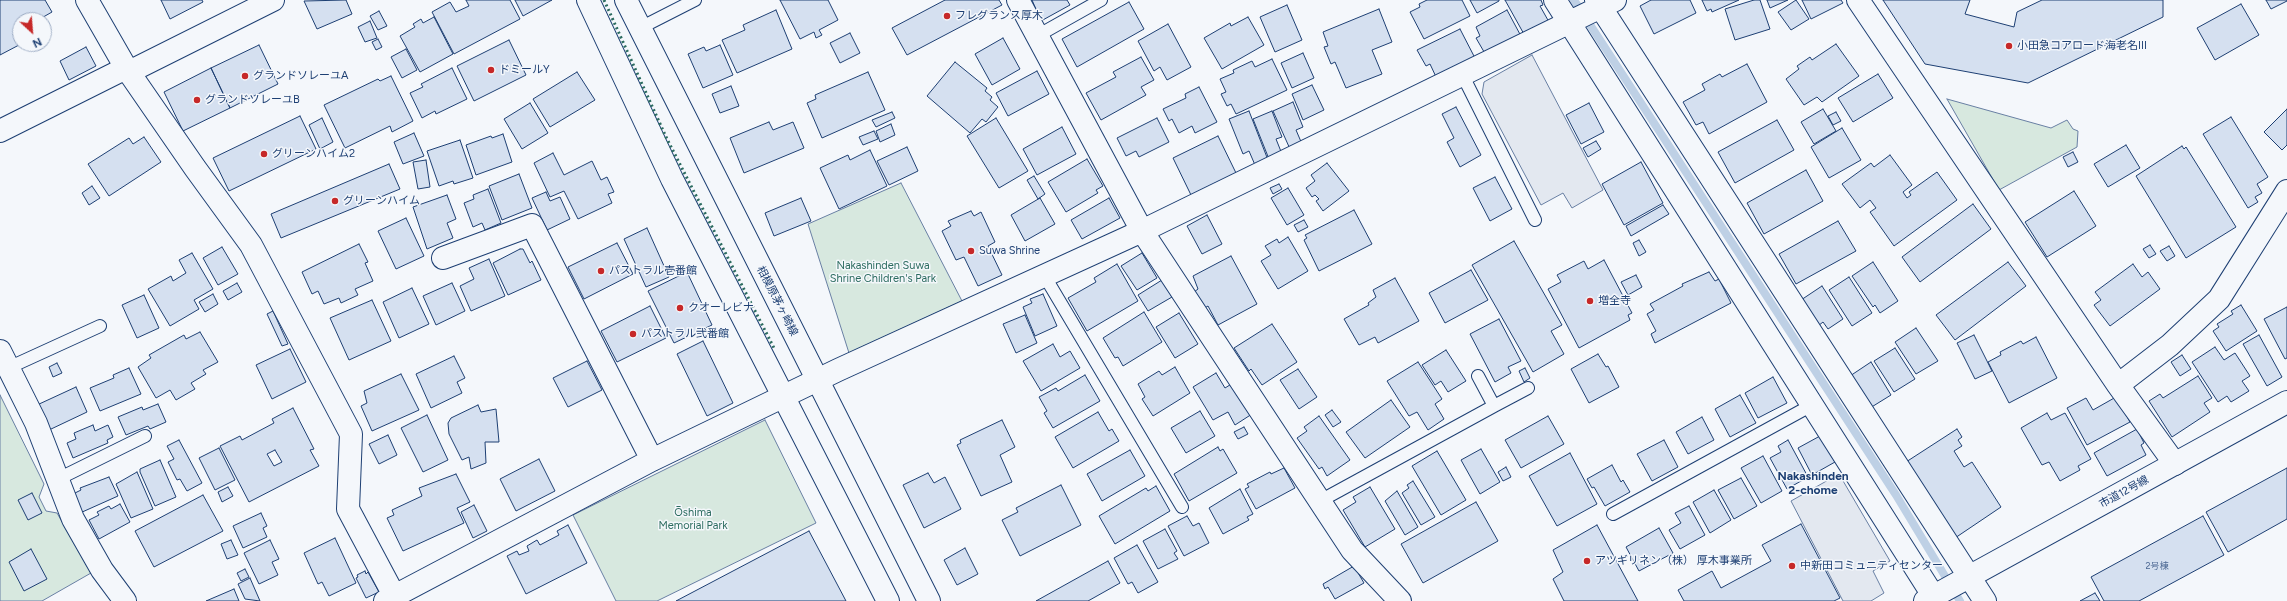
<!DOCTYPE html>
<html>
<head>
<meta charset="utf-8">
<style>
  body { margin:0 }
  #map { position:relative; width:2287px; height:601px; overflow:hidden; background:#f4f7fb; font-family:Figtree,sans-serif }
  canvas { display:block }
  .north { position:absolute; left:12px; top:12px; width:40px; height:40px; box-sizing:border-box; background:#f4f7fb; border:1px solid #9eadc5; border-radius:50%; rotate:154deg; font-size:11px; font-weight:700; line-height:16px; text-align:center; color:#1d3f73 }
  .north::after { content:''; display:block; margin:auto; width:14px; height:18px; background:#c62828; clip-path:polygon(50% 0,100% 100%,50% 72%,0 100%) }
</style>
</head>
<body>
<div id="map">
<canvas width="2287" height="601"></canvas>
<div class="north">N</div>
</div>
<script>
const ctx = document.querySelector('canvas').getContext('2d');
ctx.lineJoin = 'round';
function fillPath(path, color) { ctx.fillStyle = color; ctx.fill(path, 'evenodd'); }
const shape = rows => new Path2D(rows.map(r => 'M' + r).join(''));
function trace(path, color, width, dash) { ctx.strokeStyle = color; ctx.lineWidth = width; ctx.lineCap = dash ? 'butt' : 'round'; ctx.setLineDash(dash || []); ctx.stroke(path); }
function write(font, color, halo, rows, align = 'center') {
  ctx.font = font + ' Figtree,"Noto Sans JP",sans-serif'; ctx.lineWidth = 3; ctx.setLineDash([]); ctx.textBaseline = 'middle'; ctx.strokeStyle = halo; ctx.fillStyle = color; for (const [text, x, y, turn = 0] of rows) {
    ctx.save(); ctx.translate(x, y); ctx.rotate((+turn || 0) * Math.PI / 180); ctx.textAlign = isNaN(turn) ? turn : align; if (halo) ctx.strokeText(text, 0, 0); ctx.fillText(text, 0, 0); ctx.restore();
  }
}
const green = shape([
  [1947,99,2051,128,2067,120,2073,129,2078,131,2077,147,1999,190,1947,99],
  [901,183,962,301,849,353,808,224,901,183],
  [0,395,44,484,39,497,46,511,57,513,91,573,42,601,0,601,0,395],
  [765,420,816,523,657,601,616,601,573,515,765,420]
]);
fillPath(green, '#d7e8df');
trace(green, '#687fa3', 1);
const parking = shape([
  [1532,55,1603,190,1572,208,1563,193,1541,205,1482,94,1484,82,1532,55],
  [1839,474,1890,561,1873,571,1884,593,1871,601,1843,601,1791,501,1839,474]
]);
fillPath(parking, '#e3e8f0');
trace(parking, '#687fa3', 1);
trace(shape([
  [1574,0,1896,495,1960,601]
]), '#bed0e5', 8);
const building = shape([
  [0,0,45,0,52,12,38,20,20,20,20,30,13,34,19,45,0,55,0,0],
  [161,0,202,0,203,2,170,19,161,0],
  [346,0,352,14,317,29,304,1,346,0],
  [466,0,510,0,520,19,454,54,432,12,450,2,456,12,469,6,466,0],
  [515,0,552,0,523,16,515,0],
  [780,0,828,0,838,20,819,30,822,35,816,38,814,32,800,39,780,0],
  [945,0,999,0,1002,5,907,55,892,28,945,0],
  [1032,0,1067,0,1070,5,1041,21,1032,0],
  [1427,0,1462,0,1470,16,1424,39,1410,12,1420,7,1419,4,1427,0],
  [1470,0,1499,0,1499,1,1477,13,1470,0],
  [1505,0,1541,0,1543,5,1540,6,1549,22,1525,36,1505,0],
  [1651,0,1690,0,1696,13,1654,34,1640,6,1651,0],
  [1702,0,1739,0,1712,12,1711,9,1707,11,1702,0],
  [1754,0,1760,0,1770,29,1735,40,1725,9,1754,0],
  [1767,0,1788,0,1770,8,1767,0],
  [1796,0,1809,19,1791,30,1778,12,1796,0],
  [1802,0,1841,0,1843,3,1811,19,1802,0],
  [1883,0,1970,0,1965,14,2014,27,2017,12,2042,0,2163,0,2163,17,2028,83,1925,64,1883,0],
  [2266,0,2287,0,2287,1,2271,9,2266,0],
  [1129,2,1144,29,1077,67,1062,39,1129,2],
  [2241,4,2259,35,2215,60,2197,28,2241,4],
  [1287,5,1302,40,1275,52,1260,17,1287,5],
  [1379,9,1392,42,1372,50,1382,74,1346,88,1335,62,1331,64,1324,47,1328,46,1323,32,1379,9],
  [776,10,792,49,737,73,722,40,745,30,743,25,776,10],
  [1507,10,1522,38,1487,57,1476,38,1480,36,1476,27,1507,10],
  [379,11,387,26,378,30,370,16,379,11],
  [434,17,453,54,420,72,400,36,415,27,413,24,421,19,423,23,434,17],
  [1248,17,1264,45,1222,69,1204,38,1230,23,1231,26,1248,17],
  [370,21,377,38,365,42,358,27,370,21],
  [1168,24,1191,67,1167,80,1160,67,1154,71,1138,41,1168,24],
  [1460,29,1476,60,1437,79,1430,64,1426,66,1417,50,1460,29],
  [850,33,860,53,840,63,830,43,850,33],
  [1003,38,1020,69,992,85,975,54,1003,38],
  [378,39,382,47,376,50,372,42,378,39],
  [509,40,526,75,474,101,457,66,509,40],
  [1836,44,1859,76,1822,102,1817,97,1804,105,1786,79,1799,69,1797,66,1810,57,1812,60,1836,44],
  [259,45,278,84,230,108,211,68,259,45],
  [720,45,733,75,703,88,688,54,704,47,706,51,720,45],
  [86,47,96,66,69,80,60,61,86,47],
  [406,49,417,70,402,78,391,57,406,49],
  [1303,53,1314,78,1292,88,1281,63,1303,53],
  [1141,57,1154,80,1141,87,1146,95,1101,120,1086,93,1116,77,1113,72,1141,57],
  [1272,59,1287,90,1236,114,1231,104,1227,106,1221,94,1226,92,1220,79,1234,73,1233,70,1252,61,1255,67,1272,59],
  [955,62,987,88,985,91,992,97,990,100,998,107,986,122,982,119,970,133,927,96,955,62],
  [1747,64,1767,102,1709,134,1703,122,1696,125,1683,102,1705,90,1702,84,1720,74,1722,77,1747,64],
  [211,68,230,108,183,131,164,92,211,68],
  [452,68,467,99,436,114,435,111,422,118,410,93,423,87,421,84,452,68],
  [1037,71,1049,94,1008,116,996,93,1037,71],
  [577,72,595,100,550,127,533,99,577,72],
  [868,72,885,110,822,138,807,103,816,99,815,95,868,72],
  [1878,74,1893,98,1853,122,1838,98,1878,74],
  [391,76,413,121,392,132,390,126,345,148,324,105,378,79,380,81,391,76],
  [1312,85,1324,110,1303,120,1292,94,1312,85],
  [731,86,739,106,720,113,712,94,731,86],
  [1199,87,1217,122,1195,133,1192,126,1179,133,1172,119,1169,121,1163,109,1186,98,1185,94,1199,87],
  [1293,102,1303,127,1296,130,1302,144,1290,149,1273,111,1293,102],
  [530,103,548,133,522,149,504,119,530,103],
  [1589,103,1604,132,1581,144,1566,115,1589,103],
  [1456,107,1481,155,1460,167,1447,142,1454,138,1442,114,1456,107],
  [1823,109,1836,131,1814,144,1801,122,1823,109],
  [2287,109,2287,145,2282,150,2264,132,2287,109],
  [1249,111,1268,160,1255,165,1249,151,1243,154,1229,119,1249,111],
  [1272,111,1282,137,1276,139,1282,154,1269,159,1253,119,1272,111],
  [892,112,895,118,876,127,872,120,892,112],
  [1836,112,1841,121,1833,125,1828,116,1836,112],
  [300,116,316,149,229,191,213,158,300,116],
  [2231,117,2268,177,2257,184,2262,193,2255,197,2258,202,2248,208,2203,134,2231,117],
  [322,118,333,142,320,149,309,125,322,118],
  [996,118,1028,171,999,188,967,136,996,118],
  [1157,118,1169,142,1139,157,1136,151,1126,156,1117,138,1157,118],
  [1777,120,1794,150,1735,183,1718,152,1777,120],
  [769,122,773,130,793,122,804,148,744,173,730,138,769,122],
  [891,124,895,135,880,142,876,131,891,124],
  [1062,127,1076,154,1037,175,1023,149,1062,127],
  [1842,128,1861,160,1829,178,1811,147,1842,128],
  [874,131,878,139,863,145,859,137,874,131],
  [414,133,424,156,403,164,394,142,414,133],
  [503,134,512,162,476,175,466,145,491,136,492,138,503,134],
  [1218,136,1236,173,1191,195,1173,158,1218,136],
  [144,137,161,162,109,196,88,164,129,138,133,144,144,137],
  [460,140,473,178,454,184,453,181,439,186,427,151,460,140],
  [1596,141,1601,149,1588,157,1583,148,1596,141],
  [2126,145,2140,168,2108,187,2094,164,2126,145],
  [2182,146,2184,149,2186,147,2236,227,2186,258,2136,176,2182,146],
  [907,147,918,171,889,185,877,161,907,147],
  [870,150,887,186,839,209,820,168,848,155,850,160,870,150],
  [2073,152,2078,162,2068,167,2063,157,2073,152],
  [553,153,564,175,592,161,601,180,607,177,614,192,608,194,612,203,578,219,564,191,550,197,534,163,553,153],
  [1890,155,1912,185,1903,192,1907,198,1911,195,1909,192,1937,172,1957,200,1894,246,1870,212,1876,208,1870,200,1860,208,1842,184,1871,163,1874,167,1890,155],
  [1087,159,1103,186,1096,190,1098,193,1066,212,1048,182,1087,159],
  [426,160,430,187,418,189,413,162,426,160],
  [1641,162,1663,203,1624,225,1602,184,1641,162],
  [1327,163,1349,191,1323,211,1316,201,1319,199,1315,195,1312,197,1306,188,1315,181,1311,175,1327,163],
  [389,164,400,189,281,238,271,214,389,164],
  [1806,170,1823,201,1764,234,1747,203,1806,170],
  [519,174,532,208,502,220,489,186,519,174],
  [1034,176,1045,194,1038,199,1027,180,1034,176],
  [1495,177,1512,209,1490,221,1473,188,1495,177],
  [1279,184,1282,189,1273,194,1270,188,1279,184],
  [92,186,100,198,89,205,82,193,92,186],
  [1288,188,1304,215,1287,225,1271,198,1288,188],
  [488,189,501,223,485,230,482,223,473,227,464,203,474,199,473,195,488,189],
  [2074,191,2096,226,2047,257,2025,222,2074,191],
  [546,192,550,201,560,197,570,219,547,230,532,198,546,192],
  [447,195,456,219,447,223,453,238,427,249,413,207,447,195],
  [801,198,811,221,774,236,765,213,801,198],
  [1040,198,1055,224,1025,241,1011,215,1040,198],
  [1109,198,1120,218,1082,239,1071,220,1109,198],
  [1973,204,1991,229,1920,282,1902,257,1973,204],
  [1663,205,1669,214,1631,236,1626,226,1663,205],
  [1354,210,1372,244,1319,271,1304,240,1307,238,1305,235,1354,210],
  [971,211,974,216,981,212,995,242,988,246,1002,275,978,286,964,257,956,260,942,231,951,226,948,221,971,211],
  [1207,215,1222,244,1202,254,1187,226,1207,215],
  [406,218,424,256,396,269,378,231,406,218],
  [1304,220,1308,227,1298,232,1294,225,1304,220],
  [1838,221,1856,251,1796,284,1779,254,1838,221],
  [647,228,669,277,646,287,624,239,647,228],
  [1288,237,1308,271,1278,289,1261,261,1271,255,1265,246,1277,239,1279,243,1288,237],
  [1639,240,1646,252,1639,256,1633,243,1639,240],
  [1514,241,1562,325,1551,331,1564,354,1533,372,1472,265,1514,241],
  [617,243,633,274,584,299,568,267,617,243],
  [359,244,368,262,365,263,373,281,355,289,358,295,341,303,339,298,324,304,318,291,312,294,302,272,359,244],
  [2150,245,2156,254,2149,258,2143,249,2150,245],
  [2169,246,2175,256,2167,261,2160,251,2169,246],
  [222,247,238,274,218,285,203,258,222,247],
  [520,249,523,249,530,263,532,261,541,280,508,295,493,263,520,249],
  [192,253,213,289,194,300,199,309,170,326,148,289,171,276,173,281,186,273,179,260,192,253],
  [1142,253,1157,278,1137,290,1121,266,1142,253],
  [1231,256,1257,304,1218,325,1208,306,1203,309,1194,292,1198,289,1193,276,1231,256],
  [489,259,505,296,471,311,460,286,474,279,469,268,489,259],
  [1604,260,1632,313,1628,315,1630,320,1579,348,1548,289,1561,282,1557,275,1584,261,1588,269,1604,260],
  [1873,262,1898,301,1880,313,1875,305,1873,307,1852,276,1873,262],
  [2008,262,2026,286,1955,340,1936,315,2008,262],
  [1117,264,1138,301,1087,331,1068,298,1096,282,1094,278,1117,264],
  [2133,264,2142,277,2148,272,2160,289,2110,326,2094,305,2101,300,2095,292,2133,264],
  [1471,270,1488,300,1445,323,1429,293,1471,270],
  [687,272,712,325,674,343,648,291,687,272],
  [1709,272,1715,281,1719,279,1731,303,1655,343,1651,334,1656,331,1647,314,1654,310,1650,304,1683,286,1682,284,1709,272],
  [1636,275,1642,287,1628,295,1621,282,1636,275],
  [1849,277,1872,313,1852,326,1829,290,1849,277],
  [1395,278,1419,321,1378,343,1375,337,1359,345,1344,319,1369,305,1368,303,1376,297,1373,290,1395,278],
  [1162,280,1172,297,1148,311,1138,295,1162,280],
  [237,283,242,292,228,300,223,291,237,283],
  [452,283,465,311,436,325,423,296,452,283],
  [1822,286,1843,319,1828,329,1823,322,1818,326,1801,300,1822,286],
  [412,288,429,324,399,338,383,302,412,288],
  [213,294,218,304,205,312,199,302,213,294],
  [1043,294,1057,326,1035,336,1023,307,1032,303,1030,299,1043,294],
  [144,295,159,328,137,338,122,305,144,295],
  [372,300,391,341,349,360,330,318,372,300],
  [2241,305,2257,331,2226,351,2213,331,2219,327,2217,324,2233,314,2231,311,2241,305],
  [650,306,666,338,617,362,601,331,650,306],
  [2287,307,2287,358,2285,359,2264,319,2287,307],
  [273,311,288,344,282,346,267,314,273,311],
  [1144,312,1162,342,1123,366,1118,357,1115,358,1103,338,1144,312],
  [1179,313,1198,344,1175,358,1156,327,1179,313],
  [1025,315,1037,343,1016,353,1003,324,1025,315],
  [1499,319,1521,361,1508,367,1511,373,1495,382,1470,334,1499,319],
  [1272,324,1297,362,1262,385,1251,369,1249,371,1234,348,1272,324],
  [1916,328,1938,361,1916,374,1895,342,1916,328],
  [200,332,218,362,203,370,206,374,191,383,195,389,176,400,170,390,156,398,138,367,151,358,149,355,184,335,186,339,200,332],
  [1974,335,1992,371,1975,379,1957,343,1974,335],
  [2259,335,2282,377,2267,386,2243,344,2259,335],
  [2036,337,2057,378,2009,403,1988,362,2001,355,2000,352,2021,341,2023,344,2036,337],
  [703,341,733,403,707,416,677,354,703,341],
  [1053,344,1060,357,1070,351,1080,368,1041,391,1023,361,1053,344],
  [2215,347,2224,360,2235,353,2250,376,2242,381,2249,391,2231,402,2227,396,2218,402,2192,362,2215,347],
  [1895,348,1915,379,1894,392,1874,361,1895,348],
  [290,349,306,382,272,399,256,365,290,349],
  [1446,350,1466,381,1448,392,1441,381,1435,385,1422,365,1446,350],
  [1598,354,1606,367,1608,366,1619,387,1589,403,1571,369,1598,354],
  [2182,355,2191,369,2180,376,2171,362,2182,355],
  [454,356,465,378,457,382,462,393,431,408,416,374,454,356],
  [587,361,602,390,568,407,553,378,587,361],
  [1418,362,1442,399,1435,404,1444,419,1428,430,1417,412,1409,416,1387,381,1418,362],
  [1871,362,1891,395,1870,408,1850,376,1871,362],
  [57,363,62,373,53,377,49,367,57,363],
  [1175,367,1190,393,1153,416,1142,399,1145,397,1138,384,1159,371,1162,375,1175,367],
  [129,368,141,394,100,411,90,388,114,378,113,375,129,368],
  [1525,368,1530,378,1524,382,1519,371,1525,368],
  [1298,369,1317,397,1299,409,1280,380,1298,369],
  [1216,373,1225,388,1233,383,1252,414,1235,425,1228,412,1213,420,1193,387,1216,373],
  [401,374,419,410,372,431,361,406,367,403,364,391,401,374],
  [1085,375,1100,401,1053,428,1044,413,1047,411,1039,397,1056,388,1058,391,1085,375],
  [2198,376,2212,398,2204,403,2210,412,2172,437,2149,401,2160,394,2163,398,2198,376],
  [1773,377,1787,403,1758,418,1745,393,1773,377],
  [76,387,87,412,49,430,37,405,76,387],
  [1740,395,1756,423,1730,437,1715,409,1740,395],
  [2116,397,2130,422,2087,445,2067,408,2086,398,2093,410,2116,397],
  [1391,400,1410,427,1365,458,1346,432,1391,400],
  [158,404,166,422,150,429,148,426,126,435,118,417,142,407,143,410,158,404],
  [478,405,481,412,496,409,499,442,485,442,486,463,471,469,469,457,462,460,449,434,448,423,451,418,478,405],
  [293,408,314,449,310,450,319,466,249,502,220,446,240,436,242,440,274,423,272,419,293,408],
  [275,450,282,462,274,466,267,454,275,450],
  [1332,410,1341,422,1333,427,1325,415,1332,410],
  [1200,411,1215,436,1186,453,1171,428,1200,411],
  [1098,412,1109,431,1112,429,1119,441,1073,468,1055,437,1098,412],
  [2047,413,2051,420,2065,413,2091,459,2078,466,2080,470,2060,481,2049,462,2042,465,2021,428,2047,413],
  [427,415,448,460,423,472,401,428,427,415],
  [1319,416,1350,460,1327,476,1322,467,1319,469,1297,438,1307,431,1304,427,1319,416],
  [1548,416,1564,444,1521,468,1505,440,1548,416],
  [1702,417,1714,440,1688,454,1676,432,1702,417],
  [1002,420,1015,447,1000,455,1012,482,981,496,957,445,961,443,960,440,1002,420],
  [93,425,95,431,108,425,113,437,107,440,108,443,73,458,67,443,76,439,74,433,93,425],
  [1244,427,1248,434,1238,439,1234,432,1244,427],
  [1957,429,1962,437,1958,440,1962,446,1954,451,1964,467,1972,462,2001,507,1955,538,1906,462,1957,429],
  [2137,429,2144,443,2141,445,2146,455,2107,476,2094,453,2137,429],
  [388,435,397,455,379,464,369,444,388,435],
  [1820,436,1835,462,1812,475,1798,448,1820,436],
  [179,440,202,483,187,491,180,479,177,480,168,462,174,459,167,446,179,440],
  [1664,440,1678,467,1652,481,1637,454,1664,440],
  [1788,440,1808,477,1787,489,1770,458,1781,452,1778,446,1788,440],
  [1218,447,1220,451,1223,449,1237,473,1189,501,1174,474,1218,447],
  [219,448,235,480,215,490,199,458,219,448],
  [1481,449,1500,482,1480,494,1461,460,1481,449],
  [1130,450,1145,476,1102,501,1087,474,1130,450],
  [1437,451,1466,500,1441,515,1412,466,1437,451],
  [1570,453,1597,504,1557,526,1529,476,1570,453],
  [1763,456,1782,491,1761,503,1741,468,1763,456],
  [539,459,555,491,516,511,500,479,539,459],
  [160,460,176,497,155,506,140,472,140,469,160,460],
  [1612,465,1621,482,1623,480,1630,492,1605,506,1594,487,1592,488,1587,479,1612,465],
  [1506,467,1511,477,1503,481,1498,472,1506,467],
  [1284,468,1295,488,1256,509,1245,489,1249,487,1247,484,1270,472,1271,474,1284,468],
  [2287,468,2287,519,2228,552,2206,512,2287,468],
  [137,472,153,509,131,518,116,484,137,472],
  [928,473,934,483,945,477,961,509,924,528,903,485,928,473],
  [456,474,470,502,457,508,464,523,403,551,387,518,394,515,392,510,422,496,419,488,456,474],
  [109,477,118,496,80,513,71,495,81,490,80,488,109,477],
  [1741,478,1757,506,1734,519,1718,490,1741,478],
  [1413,481,1435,517,1421,525,1402,493,1409,488,1407,485,1413,481],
  [1061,485,1081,525,1020,556,1002,520,1018,512,1016,508,1061,485],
  [1156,486,1170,511,1115,544,1099,516,1146,488,1148,491,1156,486],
  [228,487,233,496,222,502,218,492,228,487],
  [1370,487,1395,529,1365,547,1343,510,1356,502,1353,497,1370,487],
  [1240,489,1253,514,1247,517,1249,520,1223,534,1209,508,1240,489],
  [1714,490,1731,520,1710,533,1693,502,1714,490],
  [1397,491,1418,527,1405,535,1385,501,1397,491],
  [32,493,42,513,28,520,18,500,32,493],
  [203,495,223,531,154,567,135,531,203,495],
  [1476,502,1498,541,1423,583,1401,544,1476,502],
  [120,504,130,522,99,539,89,520,99,515,97,512,109,506,111,509,120,504],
  [474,505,487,531,473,538,461,512,474,505],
  [1689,506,1705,535,1680,549,1669,530,1681,523,1675,513,1689,506],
  [261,513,267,526,263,528,267,537,243,548,233,526,261,513],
  [1187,516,1193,526,1199,523,1209,543,1184,556,1168,526,1187,516],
  [2203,516,2224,555,2139,601,2104,601,2091,577,2203,516],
  [1801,524,1840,598,1834,601,1684,601,1678,590,1712,571,1721,588,1771,561,1762,545,1801,524],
  [568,525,587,563,526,594,507,556,517,551,519,555,529,551,527,546,537,540,540,545,559,535,557,531,568,525],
  [1597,525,1638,601,1564,601,1553,579,1563,572,1553,550,1597,525],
  [1659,528,1673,553,1639,571,1626,547,1659,528],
  [1165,529,1177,551,1174,553,1178,559,1158,569,1143,541,1165,529],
  [809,531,846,601,676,601,809,531],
  [335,538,356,583,329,596,322,582,318,584,304,553,335,538],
  [231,540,238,555,227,559,221,544,231,540],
  [270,540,279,559,272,562,278,575,259,584,244,553,270,540],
  [1137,545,1158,582,1138,593,1132,582,1128,584,1114,558,1137,545],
  [965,548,978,574,957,585,944,560,965,548],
  [31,549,47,579,24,591,9,562,31,549],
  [1108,561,1120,583,1088,601,1036,601,1108,561],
  [1354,566,1364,583,1335,599,1328,587,1325,589,1323,584,1354,566],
  [245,569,249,577,241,581,237,573,245,569],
  [365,571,366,574,368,572,379,592,366,598,356,578,358,577,357,575,365,571],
  [250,578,260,601,245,599,238,584,250,578],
  [234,589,239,601,206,601,234,589],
  [2095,593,2100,601,2080,601,2095,593]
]);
fillPath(building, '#d5e0f0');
trace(building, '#1d3f73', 1);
const lane = shape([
  [640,28,695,0],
  [1037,36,1101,0],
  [1463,76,1535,220],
  [1044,275,1182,507],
  [8,368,100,326],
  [1494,406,1528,388],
  [58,479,145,436],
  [1320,501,1494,406,1478,376],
  [1613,514,1812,405]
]);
const street = shape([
  [87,0,126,68,195,168,251,245,351,434,348,509,397,601],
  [1018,0,1142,231,1352,550,1400,601],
  [1555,0,1934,597],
  [1596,0,1985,601],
  [1858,0,2118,385,2175,464],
  [129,72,273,0],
  [0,131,126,68],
  [443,258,532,225,652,460],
  [0,351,36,423,73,519,102,570,125,601],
  [2118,385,2170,345,2219,299,2287,191],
  [385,601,652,460,838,370,1142,231,1615,0]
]);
const secondary = shape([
  [1925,601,2287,402]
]);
const primary = shape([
  [588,0,672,179,888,601],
  [626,0,929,601]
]);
trace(lane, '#1d3f73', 14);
trace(street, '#1d3f73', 24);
trace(secondary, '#1d3f73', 24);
trace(primary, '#1d3f73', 24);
trace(lane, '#f4f7fb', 12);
trace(street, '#f4f7fb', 22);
trace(secondary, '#f4f7fb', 22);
trace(primary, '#f4f7fb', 22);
trace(shape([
  [604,0,666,137,775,350]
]), '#2c6c60', 3, [2, 3]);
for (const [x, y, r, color] of [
  [947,16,4,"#c62828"],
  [2009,46,4,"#c62828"],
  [491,70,4,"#c62828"],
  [245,76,4,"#c62828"],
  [197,100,4,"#c62828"],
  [264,154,4,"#c62828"],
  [335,201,4,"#c62828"],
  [971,251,4,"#c62828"],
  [601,271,4,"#c62828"],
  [1590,301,4,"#c62828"],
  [680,308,4,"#c62828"],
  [633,334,4,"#c62828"],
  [1587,561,4,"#c62828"],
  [1792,566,4,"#c62828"]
]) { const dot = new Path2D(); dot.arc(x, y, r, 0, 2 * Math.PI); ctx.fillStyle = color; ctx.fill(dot); trace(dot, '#f4f7fb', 1.5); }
write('9px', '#4b6792', null, [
  ["2号棟",2157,566]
]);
write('11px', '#1d3f73', '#f4f7fb', [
  ["フレグランス厚木",955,16],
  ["小田急コアロード海老名III",2017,46],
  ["ドミールY",499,70],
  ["グランドソレーユA",253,76],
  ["グランドソレーユB",205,100],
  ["グリーンハイム2",272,154],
  ["グリーンハイム",343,201],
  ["Suwa Shrine",979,251],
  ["パストラル壱番館",609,271],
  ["増全寺",1598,301],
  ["クオーレビナ",688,308],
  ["パストラル弐番館",641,334],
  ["アツギリネン（株） 厚木事業所",1595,561],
  ["中新田コミュニティセンター",1800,566]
], 'left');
write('11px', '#2c6c60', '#f4f7fb', [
  ["Nakashinden Suwa",883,266],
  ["Shrine Children's Park",883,279],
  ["Ōshima",693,513],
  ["Memorial Park",693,526]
]);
write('11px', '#1d3f73', '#f4f7fb', [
  ["相模原茅ヶ崎線",777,301,63],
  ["市道12号線",2124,492,-29]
]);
write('bold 12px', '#1d3f73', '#f4f7fb', [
  ["Nakashinden",1813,476],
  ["2-chome",1813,490]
]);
</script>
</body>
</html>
